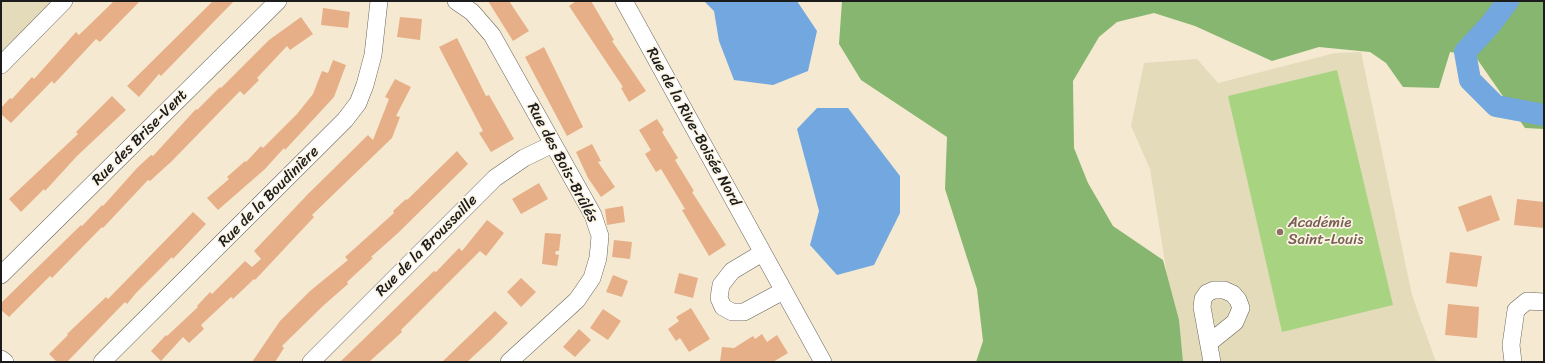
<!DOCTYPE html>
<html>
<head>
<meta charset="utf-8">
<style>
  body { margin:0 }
  #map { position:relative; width:1545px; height:363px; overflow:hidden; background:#f5ead1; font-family:Sriracha,sans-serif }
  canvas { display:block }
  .frame { position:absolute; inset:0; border:2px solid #1c1c1c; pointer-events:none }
</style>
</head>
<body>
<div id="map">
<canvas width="1545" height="363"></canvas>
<div class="frame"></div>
</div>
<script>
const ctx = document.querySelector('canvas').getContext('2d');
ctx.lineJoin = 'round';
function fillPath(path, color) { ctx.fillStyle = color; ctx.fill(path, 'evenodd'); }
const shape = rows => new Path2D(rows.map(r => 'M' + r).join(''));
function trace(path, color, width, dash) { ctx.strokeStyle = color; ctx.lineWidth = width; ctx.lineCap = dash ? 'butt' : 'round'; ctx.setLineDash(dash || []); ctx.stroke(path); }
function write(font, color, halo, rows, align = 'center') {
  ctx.font = font + ' Sriracha,sans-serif'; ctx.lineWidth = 3.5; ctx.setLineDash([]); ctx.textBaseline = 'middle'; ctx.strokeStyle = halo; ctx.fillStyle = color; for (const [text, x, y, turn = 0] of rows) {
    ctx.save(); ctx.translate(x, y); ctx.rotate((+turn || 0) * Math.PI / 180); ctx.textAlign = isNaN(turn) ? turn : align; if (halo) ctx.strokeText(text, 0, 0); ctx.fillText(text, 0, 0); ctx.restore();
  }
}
fillPath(shape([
  [1,1,64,1,1,65],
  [1361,52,1412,295,1436,362,1181,362,1150,169,1131,126,1144,63,1197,59,1218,83,1335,53]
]), '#e4dbba');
fillPath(shape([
  [1337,70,1393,305,1282,332,1228,96]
]), '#a8d481');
fillPath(shape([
  [842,1,1544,1,1544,129,1525,128,1475,56,1450,52,1439,88,1403,87,1386,63,1370,52,1319,47,1272,61,1195,26,1154,13,1117,22,1099,37,1073,81,1074,148,1088,183,1113,226,1163,260,1179,320,1183,362,976,362,983,341,977,289,945,189,947,137,861,80,839,44]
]), '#86b66f');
fillPath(shape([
  [704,1,797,1,817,31,808,71,773,85,734,80,719,41,714,11],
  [817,108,848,108,900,176,900,213,874,265,837,275,810,245,819,211,797,129]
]), '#72a7df');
trace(shape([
  [1508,1,1490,25,1465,52,1470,80,1496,106,1544,115]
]), '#72a7df', 22);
fillPath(shape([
  [114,1,140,1,100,42,96,39,54,84,52,81,11,123,1,114,1,108,10,98,12,99,32,77,34,79,76,32,79,35],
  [213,1,234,1,161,76,159,74,139,97,127,86],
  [488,1,509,1,529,31,513,41],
  [576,1,591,1,614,40,612,41,646,91,629,102,621,88,623,87,569,6],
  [323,8,350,12,348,28,321,25],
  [301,17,313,34,290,50,287,46,257,78,259,80,244,95,240,91,172,161,150,181,148,180,103,228,102,227,52,278,50,276,9,317,1,310,1,303,81,225,82,226,102,205,103,206,137,168,151,155,153,156,196,109,197,110,220,87,221,88,269,40],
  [400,17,422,19,420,40,397,37],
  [457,38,486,96,489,95,514,139,491,152,479,133,483,131,439,47],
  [544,47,583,127,567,136,525,57],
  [333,60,346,65,334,97,285,150,284,148,265,169,218,210,207,198,229,179,227,177,245,161,246,162,261,146,263,148,297,114,313,94,322,71,328,73],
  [395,79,411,87,396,116,400,117,392,138,312,215,314,217,255,280,254,279,233,299,231,297,201,325,204,329,189,343,183,337,161,361,151,351,166,335,167,336,198,307,197,306,210,292,212,294,245,261,252,267,261,259,254,251,308,194,368,135,373,140,389,99,385,97],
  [112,96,126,110,77,156,45,191,44,189,21,212,9,199,78,134,76,132],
  [657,119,664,130,662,132,678,158,675,160,694,191,692,192,726,245,709,256,682,210,685,209,661,169,656,172,645,154,651,150,639,130],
  [592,144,601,161,598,162,615,187,601,197,588,178,576,152],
  [457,151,468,164,398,233,371,257,373,258,347,282,348,284,324,305,282,346,284,348,275,362,252,362,280,321,310,291,348,260,345,257,394,213,393,211,406,199,407,200],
  [539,183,548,199,521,214,512,199],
  [1491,195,1500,220,1467,232,1458,207],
  [1517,199,1544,202,1544,228,1514,225],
  [623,206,625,222,607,225,605,209],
  [193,212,206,224,173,259,172,257,136,293,127,304,125,302,67,362,57,362,49,354,68,335,67,334,106,297,108,299],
  [487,220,504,233,486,256,480,251,401,330,402,332,369,362,340,362,434,271,436,272,459,248,462,251],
  [545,233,561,234,559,251,556,251,555,254,559,255,557,266,542,264],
  [614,240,632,242,630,259,612,257],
  [1450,252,1482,256,1477,287,1446,283],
  [679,273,698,278,693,298,674,293],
  [613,275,628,281,622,297,606,292],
  [521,278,536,292,521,307,507,292],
  [1448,304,1479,307,1477,338,1445,335],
  [691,308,710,339,689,352,680,338,676,341,668,329,679,321,676,317],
  [603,309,621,321,608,340,590,328],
  [495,311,508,323,492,339,467,362,442,362],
  [579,329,591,340,575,357,563,347],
  [762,334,767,342,777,335,788,353,773,362,720,362,722,347,734,348,753,336,755,339]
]), '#e6af88');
const minor = shape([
  [456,1,472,12,492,35,593,215,600,236,598,258,592,278,577,300,509,362],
  [624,1,823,362],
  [1,65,64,1],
  [762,253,732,271,721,285,719,298,723,307,732,312,744,312,783,291],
  [1,275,278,1],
  [1209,343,1235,322,1241,308,1238,300,1233,294,1224,290,1214,290,1207,293,1203,299,1202,307,1212,362],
  [1,359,5,362],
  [102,362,345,120,358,103,365,85,373,55,379,1],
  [311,362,495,178,524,158,553,144],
  [1513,362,1511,345,1516,310,1527,301,1544,302]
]);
trace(minor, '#68645b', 18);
trace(minor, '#fff', 17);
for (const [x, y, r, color] of [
  [1280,232,4,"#8d6e63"]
]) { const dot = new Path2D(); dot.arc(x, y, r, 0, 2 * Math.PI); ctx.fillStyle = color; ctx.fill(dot); trace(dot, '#fcf5e5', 1.5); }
write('15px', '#1c1c1c', '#fcf5e5', [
  ["Rue de la Rive-Boisée Nord",693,127,61],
  ["Rue des Brise-Vent",140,138,-45],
  ["Rue des Bois-Brûlés",562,163,62],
  ["Rue de la Boudinière",269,197,-45],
  ["Rue de la Broussaille",427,246,-45]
]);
write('15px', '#785e54', '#fcf5e5', [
  ["Académie",1288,223],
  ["Saint-Louis",1288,240]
], 'left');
</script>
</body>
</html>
